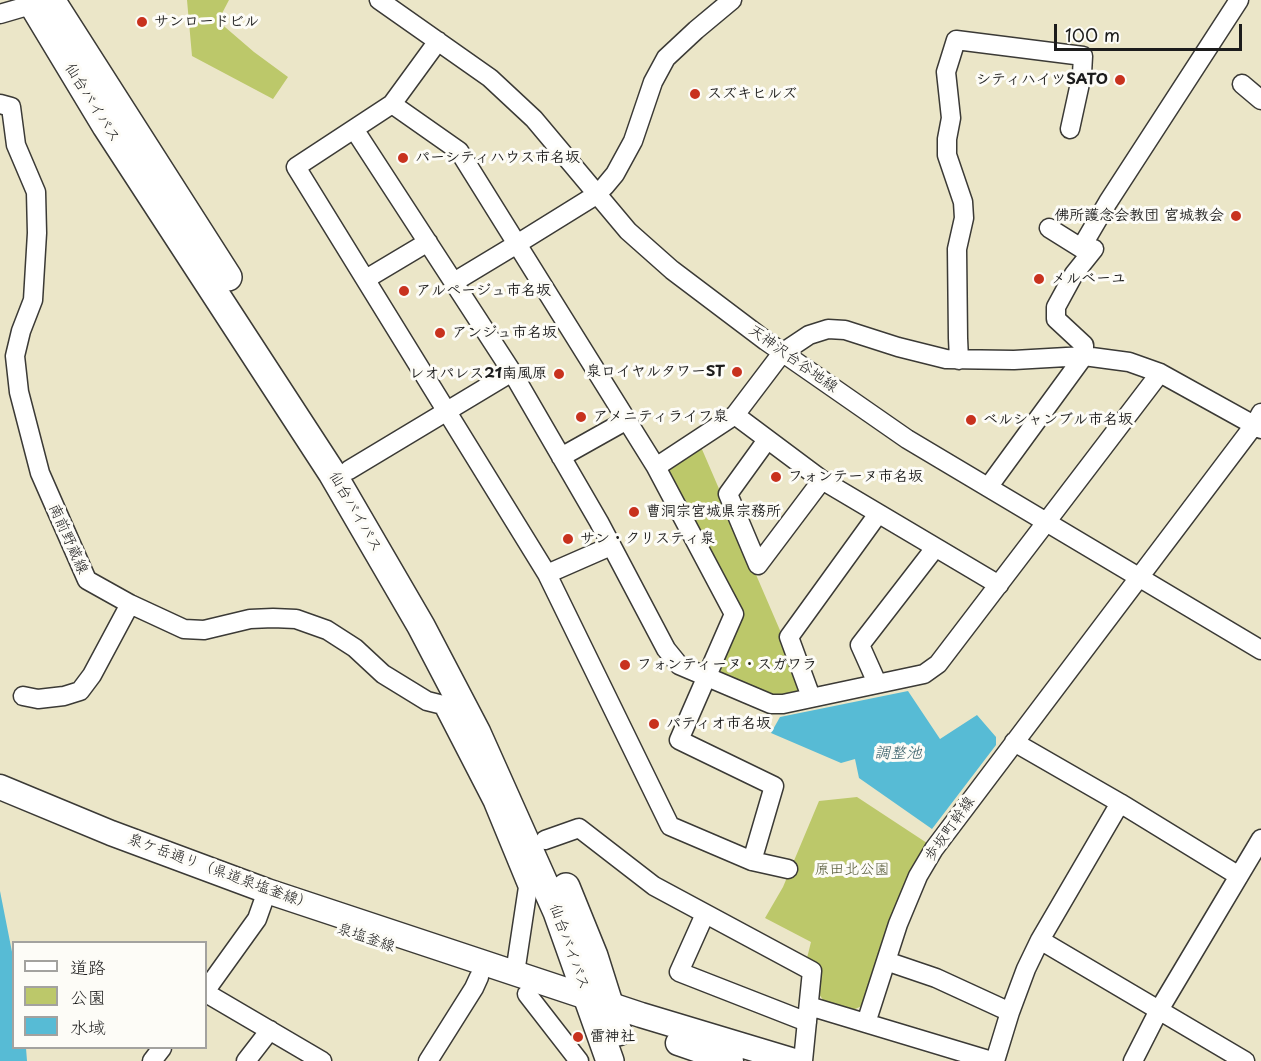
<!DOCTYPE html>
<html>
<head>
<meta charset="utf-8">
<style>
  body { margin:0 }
  #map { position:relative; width:1261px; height:1061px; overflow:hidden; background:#ebe6c8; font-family:"Playpen Sans","Klee One",sans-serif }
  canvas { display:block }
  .legend { position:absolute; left:12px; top:941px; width:195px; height:108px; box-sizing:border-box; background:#fdfcf7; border:2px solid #a3a29f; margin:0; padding:8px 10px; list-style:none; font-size:18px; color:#1c1c1c }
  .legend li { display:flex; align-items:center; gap:12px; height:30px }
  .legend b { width:30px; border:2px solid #a3a29f }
  .scale { position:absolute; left:1054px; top:24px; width:188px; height:27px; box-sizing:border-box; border:3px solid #1c1c1c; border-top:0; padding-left:8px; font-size:18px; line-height:21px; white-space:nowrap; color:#1c1c1c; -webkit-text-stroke:4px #fdfcf7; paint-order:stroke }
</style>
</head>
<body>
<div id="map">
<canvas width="1261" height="1061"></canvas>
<ul class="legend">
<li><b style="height:8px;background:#fff"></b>道路</li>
<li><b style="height:16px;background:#bcc86a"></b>公園</li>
<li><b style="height:16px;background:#57bbd5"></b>水域</li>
</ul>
<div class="scale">100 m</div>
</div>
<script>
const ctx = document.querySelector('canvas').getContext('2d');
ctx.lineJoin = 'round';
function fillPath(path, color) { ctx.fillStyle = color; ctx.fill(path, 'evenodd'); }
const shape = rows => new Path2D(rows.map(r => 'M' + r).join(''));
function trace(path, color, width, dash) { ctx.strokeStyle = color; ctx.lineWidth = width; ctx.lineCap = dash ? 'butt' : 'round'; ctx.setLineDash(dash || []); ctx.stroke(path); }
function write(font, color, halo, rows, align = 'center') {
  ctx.font = font + ' "Playpen Sans","Klee One",sans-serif'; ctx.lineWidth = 6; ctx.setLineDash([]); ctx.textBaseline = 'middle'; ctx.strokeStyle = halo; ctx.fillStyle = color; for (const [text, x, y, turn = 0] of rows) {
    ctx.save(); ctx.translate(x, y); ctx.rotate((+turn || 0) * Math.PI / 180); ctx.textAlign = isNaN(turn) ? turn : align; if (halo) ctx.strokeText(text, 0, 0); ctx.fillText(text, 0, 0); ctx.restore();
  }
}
fillPath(shape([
  [187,0,229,0,218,21,254,52,288,77,273,99,192,56],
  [701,447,782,635,800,685,796,693,774,695,723,675,719,667,739,616,667,474,670,466],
  [857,797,930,845,866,1004,851,1011,826,1004,816,990,806,962,811,942,765,918,783,887,819,801]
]), '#bcc86a');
fillPath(shape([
  [908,691,940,739,977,715,996,737,996,745,932,829,859,778,855,759,841,763,771,733,780,717],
  [0,891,13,957,14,1048,26,1048,27,1061,0,1061]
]), '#57bbd5');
const minor = shape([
  [379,0,490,78,534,119,628,231,672,270,766,341,907,439,1261,650],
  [0,14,41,2],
  [438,41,392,104,296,167,547,574,670,826,752,861,788,869],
  [1242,84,1261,100],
  [0,104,11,107,16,145,36,192,37,233,33,300,21,331,15,356,19,392,40,473,87,580,130,604,184,629,204,630,250,619,273,618,296,619,327,630,355,648,383,674,427,701,451,707,462,704],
  [392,104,459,151,656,467,734,614,679,740,774,786,752,861],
  [354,129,512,372,599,522,666,649,679,665,771,704,783,704,924,674,938,664,1160,373],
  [1049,228,1089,253],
  [1081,248,1108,202,1239,0],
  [366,279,428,242],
  [454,282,517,244,596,195,605,186,615,174,633,141,653,82,666,58,696,30,732,0],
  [959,360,958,338,957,249,964,218,963,202,947,155,947,139,951,118,946,72,956,40,1083,56,1082,74,1070,129],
  [735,415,822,480,999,585],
  [767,440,728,494,758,565,822,480],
  [561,457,627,420],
  [656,467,735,415,782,353,809,335,828,329,845,330,898,347,946,359,1014,360,1084,356,1129,362,1160,373,1261,429],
  [349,470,512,372],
  [989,486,1084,356,1084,345,1056,319,1056,307,1074,274,1094,249],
  [547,574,611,546],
  [877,683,860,645,935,548],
  [23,696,38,699,64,696,80,691,92,675,130,604],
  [811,697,789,637,878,514],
  [443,705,493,802,528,887,515,973],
  [1014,742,1120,803,1239,876],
  [545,840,579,828,654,886,812,971,803,1061],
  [705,914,679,972,807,1022],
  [1040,940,1245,1061],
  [206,990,257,919,267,891],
  [206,993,322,1061],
  [527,994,579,1061],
  [809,1006,992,1061],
  [1010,1012,936,978,886,961,898,924,918,876,934,849,1255,424,1261,413],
  [866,1023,886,961],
  [152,1061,162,1048],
  [246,1061,270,1030],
  [428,1061,474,988,479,977],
  [995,1061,1010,1012,1026,969,1040,940,1120,803],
  [1133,1061,1159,1010,1261,839]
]);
const major = shape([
  [0,787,111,833,267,891,641,1015,794,1061],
  [678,1043,731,1061]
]);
const highway = shape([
  [30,0,106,126,332,473,421,626,477,733,557,912,610,1061],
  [51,0,228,277],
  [566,887,594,956,618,1032]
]);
trace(minor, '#3b3a36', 21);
trace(major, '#3b3a36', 27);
trace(highway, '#3b3a36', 30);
trace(minor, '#fff', 18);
trace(major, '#fff', 24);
trace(highway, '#fff', 27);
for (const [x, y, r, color] of [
  [142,22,6,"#c8321e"],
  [1120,80,6,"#c8321e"],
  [695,94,6,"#c8321e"],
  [403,158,6,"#c8321e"],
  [1236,216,6,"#c8321e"],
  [1039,279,6,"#c8321e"],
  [404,291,6,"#c8321e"],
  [440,333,6,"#c8321e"],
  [737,372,6,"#c8321e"],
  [559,374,6,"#c8321e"],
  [581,417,6,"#c8321e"],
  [971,420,6,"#c8321e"],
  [776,477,6,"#c8321e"],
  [634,512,6,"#c8321e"],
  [568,539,6,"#c8321e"],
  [625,665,6,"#c8321e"],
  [654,724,6,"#c8321e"],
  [578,1037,6,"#c8321e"]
]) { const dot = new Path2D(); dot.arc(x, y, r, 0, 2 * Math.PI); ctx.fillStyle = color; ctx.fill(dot); trace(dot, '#fdfcf7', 2); }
write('bold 15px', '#1c1c1c', '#fdfcf7', [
  ["サンロードビル",154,22],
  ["シティハイツSATO",1108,80,"right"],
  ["スズキヒルズ",707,94],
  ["パーシティハウス市名坂",415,158],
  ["佛所護念会教団 宮城教会",1224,216,"right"],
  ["メルベーユ",1051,279],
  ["アルページュ市名坂",416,291],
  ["アンジュ市名坂",452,333],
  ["泉ロイヤルタワーST",725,372,"right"],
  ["レオパレス21南風原",547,374,"right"],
  ["アメニティライフ泉",593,417],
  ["ベルシャンブル市名坂",983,420],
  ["フォンテーヌ市名坂",788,477],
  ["曹洞宗宮城県宗務所",646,512],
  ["サン・クリスティ泉",580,539],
  ["フォンティーヌ・スガワラ",637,665],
  ["パティオ市名坂",666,724],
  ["雷神社",590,1037]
], 'left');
write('15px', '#1c1c1c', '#fdfcf7', [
  ["仙台バイパス",92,103,58],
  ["天神沢台谷地線",793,359,35],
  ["仙台バイパス",355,512,60],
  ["南前野蔵線",68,539,66],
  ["歩坂町幹線",950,829,-55],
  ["泉ケ岳通り（県道泉塩釜線）",220,872,20],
  ["泉塩釜線",366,938,19],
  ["仙台バイパス",569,947,70]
]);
write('15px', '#545837', '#fdfcf7', [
  ["原田北公園",852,870]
]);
write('italic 16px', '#345c66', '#fdfcf7', [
  ["調整池",898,754]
]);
</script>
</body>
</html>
